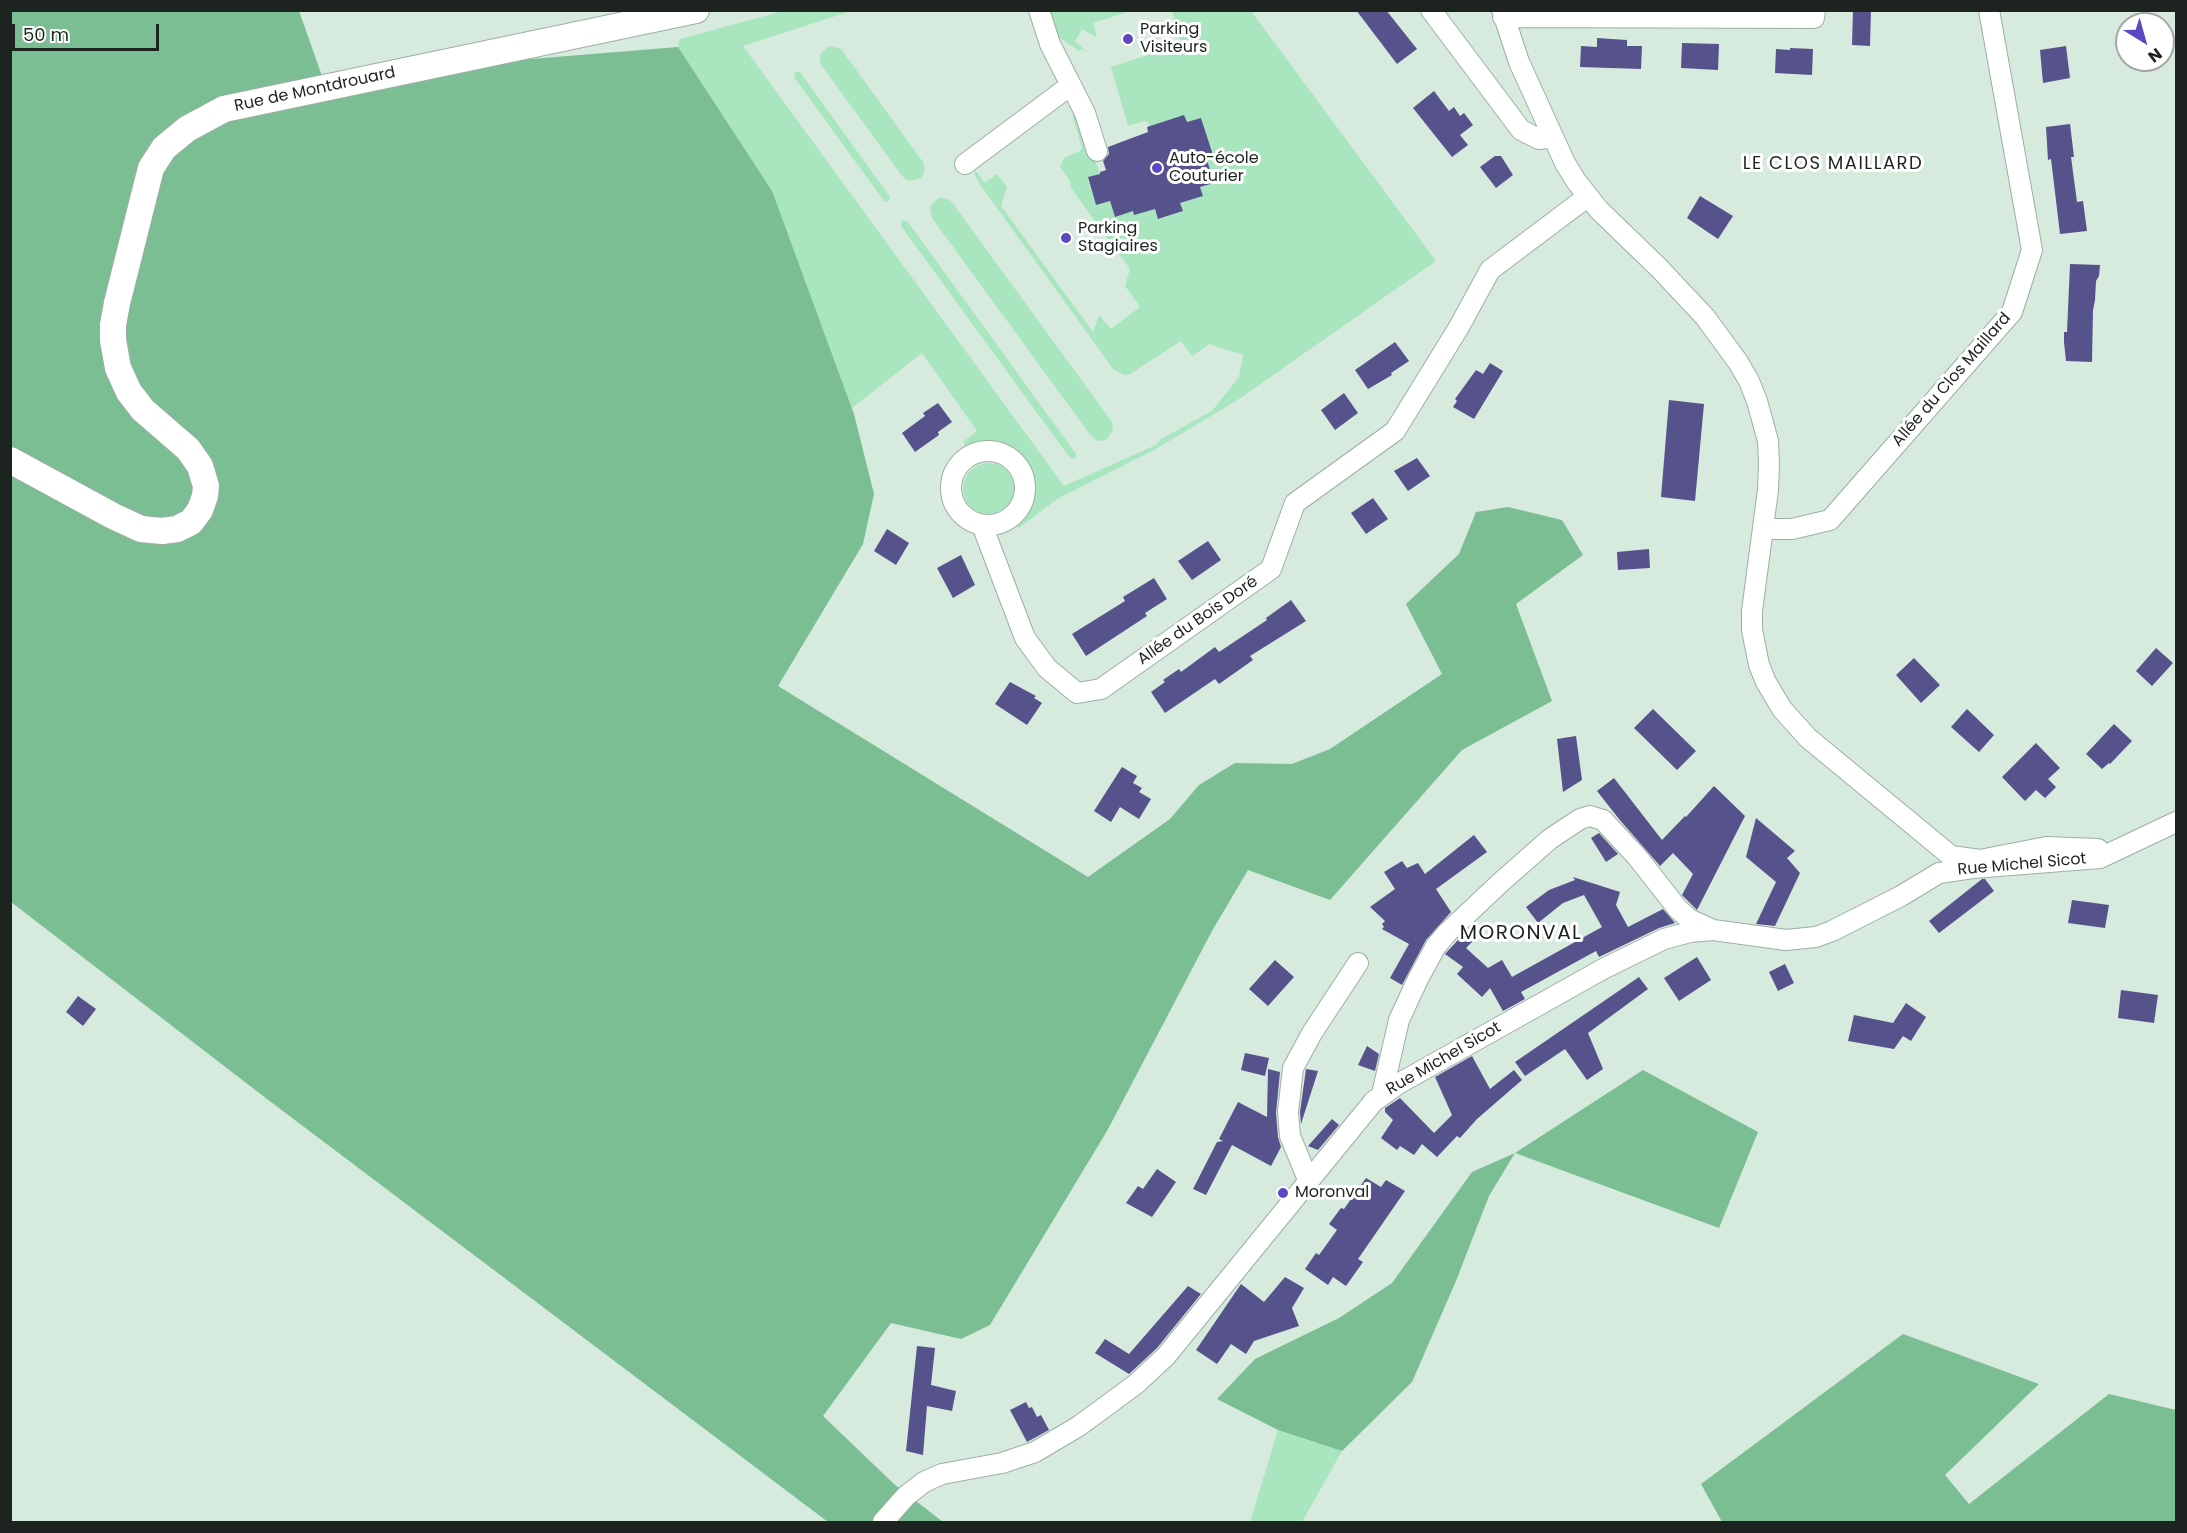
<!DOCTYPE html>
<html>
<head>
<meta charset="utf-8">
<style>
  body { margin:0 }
  #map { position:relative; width:2187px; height:1533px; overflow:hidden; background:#d6eadd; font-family:Poppins,sans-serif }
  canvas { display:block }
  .frame { position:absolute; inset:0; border:12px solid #1d241f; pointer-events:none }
  .north { position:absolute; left:2115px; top:12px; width:60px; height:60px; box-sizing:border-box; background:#fff; border:2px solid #a5a7a5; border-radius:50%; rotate:143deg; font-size:16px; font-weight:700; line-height:24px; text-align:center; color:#1d241f }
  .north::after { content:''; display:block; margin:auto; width:21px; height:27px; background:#5c49c2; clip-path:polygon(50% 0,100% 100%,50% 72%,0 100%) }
  .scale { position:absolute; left:12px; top:24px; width:147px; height:27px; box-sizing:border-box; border:3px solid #1d241f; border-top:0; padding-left:8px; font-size:18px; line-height:21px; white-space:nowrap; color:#1d241f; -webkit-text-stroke:4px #fff; paint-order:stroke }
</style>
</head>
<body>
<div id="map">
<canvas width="2187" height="1533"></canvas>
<div class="frame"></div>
<div class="north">N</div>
<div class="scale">50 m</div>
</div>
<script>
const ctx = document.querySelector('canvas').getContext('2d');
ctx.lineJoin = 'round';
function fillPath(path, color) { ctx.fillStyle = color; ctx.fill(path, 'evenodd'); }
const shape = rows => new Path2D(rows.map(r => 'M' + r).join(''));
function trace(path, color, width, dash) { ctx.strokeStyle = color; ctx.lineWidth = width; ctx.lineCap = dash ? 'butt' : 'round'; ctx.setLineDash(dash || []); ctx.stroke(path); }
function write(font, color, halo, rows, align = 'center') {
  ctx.font = font + ' Poppins,sans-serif'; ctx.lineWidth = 6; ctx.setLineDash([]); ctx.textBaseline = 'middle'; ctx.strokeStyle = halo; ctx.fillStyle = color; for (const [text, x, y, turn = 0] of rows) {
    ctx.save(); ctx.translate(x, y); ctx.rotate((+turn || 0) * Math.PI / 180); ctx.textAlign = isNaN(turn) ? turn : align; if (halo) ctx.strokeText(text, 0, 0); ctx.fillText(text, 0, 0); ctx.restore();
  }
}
fillPath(shape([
  [783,11,851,11,743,46,1064,486,1156,445,1161,439,1212,411,1239,377,1243,354,1229,351,1210,344,1192,356,1181,341,1130,374,1125,375,1114,370,979,183,974,173,975,170,985,183,997,174,1007,187,1001,206,1093,332,1099,315,1111,329,1140,307,1125,286,1130,269,1071,188,1070,181,1060,167,1064,158,1080,151,1082,148,1073,117,1073,114,1077,111,1100,174,1088,178,1096,205,1110,201,1115,217,1133,211,1155,209,1158,219,1182,212,1180,203,1203,196,1200,187,1214,183,1204,158,1213,154,1201,118,1187,122,1184,116,1150,126,1148,122,1144,121,1128,126,1111,67,1181,44,1172,11,1251,11,1436,261,1239,399,1154,450,1057,499,1019,528,1016,523,1029,505,1033,493,1034,484,1029,469,1021,458,1011,449,999,445,987,443,969,451,963,442,977,431,922,353,852,408,818,318,695,75,678,47,680,39],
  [1046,11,1130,11,1093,23,1097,37,1082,29,1075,41,1088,53,1081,49,1079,51,1060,38,1053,30],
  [829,46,841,49,923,162,925,170,921,178,909,181,902,176,822,66,820,63,820,54],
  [795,72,800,72,890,197,888,202,884,201,794,77],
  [940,197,951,201,1112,422,1113,430,1106,440,1098,441,1091,436,932,218,930,206],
  [903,220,908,222,1076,454,1075,459,1070,458,901,226,901,223],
  '963 489a26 26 0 1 1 52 0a26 26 0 1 1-52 0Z',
  [1278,1430,1342,1451,1302,1522,1250,1522]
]), '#a9e5be');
fillPath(shape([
  [10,11,299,11,322,76,678,47,772,191,854,414,874,494,863,544,778,686,1088,877,1170,819,1199,785,1235,763,1292,764,1330,749,1442,674,1406,604,1459,554,1476,512,1508,507,1562,520,1583,555,1516,604,1552,701,1462,750,1330,900,1248,870,1212,931,1107,1131,990,1325,961,1339,891,1323,823,1416,894,1484,943,1522,828,1522,267,1099,11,902],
  [1643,1070,1758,1132,1719,1228,1515,1153,1489,1196,1456,1281,1412,1382,1342,1451,1278,1430,1217,1399,1255,1359,1339,1318,1392,1283,1472,1172,1515,1153],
  [1903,1334,2039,1384,1945,1475,1969,1504,2109,1394,2176,1410,2176,1522,1722,1522,1701,1484]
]), '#7bbe94');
fillPath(shape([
  [1356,10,1386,10,1417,49,1397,64],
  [1853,10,1871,10,1870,46,1852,45],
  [1597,38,1627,40,1627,46,1642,46,1641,69,1580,67,1581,46,1597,47],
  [1682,43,1719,44,1718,70,1681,68],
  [2066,46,2070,78,2043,83,2040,50],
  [1790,48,1813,49,1812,75,1775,73,1776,49,1790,50],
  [1434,91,1449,111,1454,107,1460,116,1464,113,1473,125,1460,135,1468,145,1452,157,1413,108],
  [1184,115,1187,122,1201,118,1213,155,1206,157,1214,183,1200,187,1203,196,1180,203,1183,211,1158,219,1155,209,1134,215,1133,211,1115,217,1110,201,1096,205,1088,177,1100,174,1100,172,1106,170,1103,161,1109,154,1108,147,1148,132,1147,127],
  [2070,124,2074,157,2071,157,2077,202,2083,201,2087,231,2060,234,2051,159,2048,160,2046,127],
  [1495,156,1501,156,1513,175,1496,188,1480,167],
  [1700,196,1733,216,1718,239,1687,218],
  [2070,264,2100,265,2099,276,2096,281,2095,300,2093,310,2092,362,2066,361,2064,342,2064,332,2067,332],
  [1395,342,1409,361,1391,373,1392,375,1368,389,1355,370],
  [1490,363,1503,371,1474,419,1453,407,1457,401,1455,399,1476,370,1483,374],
  [1344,393,1358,413,1335,430,1321,410],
  [1669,400,1704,404,1695,501,1661,497],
  [938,403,952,422,938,432,939,435,915,452,902,433,925,416,923,413],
  [1417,458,1430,476,1408,491,1394,471],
  [1373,498,1388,519,1366,534,1351,513],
  [887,529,909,543,896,565,874,551],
  [1208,541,1221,560,1192,580,1178,561],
  [1649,549,1650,568,1618,570,1617,552],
  [961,555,975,585,953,598,937,568],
  [1154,578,1167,599,1145,613,1147,616,1086,656,1072,634,1125,601,1123,597],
  [1291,600,1306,621,1250,656,1253,660,1219,684,1215,679,1165,713,1151,692,1165,682,1163,680,1179,669,1181,672,1215,647,1219,652,1267,620,1266,618],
  [2156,648,2173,663,2152,686,2136,671],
  [1914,658,1940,685,1921,703,1896,675],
  [1010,682,1036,696,1034,698,1042,703,1027,725,995,704],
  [1653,709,1696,751,1677,770,1634,728],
  [1967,709,1994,735,1979,752,1951,727],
  [2114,724,2132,741,2110,764,2109,763,2102,769,2086,754],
  [1576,736,1582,780,1563,792,1557,739],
  [2036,743,2060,768,2048,779,2056,787,2045,798,2036,790,2025,801,2002,777],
  [1122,767,1137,776,1133,783,1142,788,1139,792,1151,799,1139,819,1120,807,1111,822,1094,811],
  [1614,778,1662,840,1685,816,1686,817,1714,786,1745,816,1697,910,1682,895,1693,874,1673,853,1660,866,1619,819,1597,791],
  [1756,818,1795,851,1787,858,1800,873,1775,926,1756,924,1776,882,1746,857],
  [1599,833,1618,854,1606,862,1591,838],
  [1474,835,1487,852,1436,889,1451,912,1426,940,1402,985,1390,978,1409,944,1382,929,1384,927,1382,924,1385,921,1370,907,1395,889,1384,872,1402,861,1407,868,1418,863,1425,874],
  [1573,877,1620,892,1616,905,1628,927,1663,909,1675,923,1659,928,1599,957,1596,951,1521,992,1525,999,1503,1011,1490,988,1482,997,1457,974,1463,967,1445,954,1469,928,1478,936,1466,948,1488,968,1502,960,1512,977,1602,927,1584,895,1563,903,1538,923,1526,907,1549,890,1575,880],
  [1982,879,1985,879,1994,891,1939,933,1929,921],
  [2072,900,2109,905,2105,928,2068,923],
  [1697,957,1711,980,1679,1001,1664,978],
  [1275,960,1294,977,1268,1006,1249,989],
  [1785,964,1794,983,1778,991,1769,972],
  [1639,977,1648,989,1588,1033,1603,1069,1587,1080,1565,1049,1525,1076,1515,1062],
  [2121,990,2158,995,2154,1023,2118,1018],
  [78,996,96,1009,83,1026,66,1012],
  [1906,1003,1926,1017,1911,1041,1903,1036,1894,1049,1848,1041,1854,1015,1893,1023],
  [1367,1046,1379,1054,1375,1071,1358,1065],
  [1245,1053,1269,1058,1265,1076,1241,1070],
  [1472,1056,1490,1089,1514,1070,1522,1080,1477,1119,1460,1138,1457,1136,1437,1157,1422,1144,1414,1155,1400,1146,1397,1150,1381,1138,1393,1120,1385,1112,1385,1108,1400,1098,1434,1133,1452,1115,1435,1077],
  [1268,1069,1280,1072,1276,1113,1278,1137,1281,1147,1271,1166,1232,1145,1206,1195,1193,1189,1217,1142,1223,1141,1219,1139,1238,1102,1267,1117],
  [1306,1069,1318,1071,1301,1124,1300,1112],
  [1332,1119,1339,1125,1318,1150,1308,1146],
  [1157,1169,1176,1182,1152,1217,1126,1203,1138,1186,1143,1189],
  [1366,1178,1381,1187,1386,1180,1405,1191,1358,1259,1363,1262,1346,1286,1333,1277,1328,1285,1305,1269,1316,1253,1319,1255,1337,1230,1329,1224,1341,1208,1344,1209],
  [1285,1277,1304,1288,1292,1308,1299,1326,1254,1341,1246,1354,1231,1344,1217,1364,1196,1350,1241,1284,1264,1302],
  [1188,1286,1201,1294,1157,1348,1129,1374,1095,1353,1105,1339,1129,1354],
  [917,1346,935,1348,931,1385,956,1391,952,1411,927,1406,923,1455,906,1451],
  [1026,1402,1029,1408,1032,1407,1037,1417,1041,1415,1049,1430,1027,1442,1010,1410]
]), '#56538c');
const minor = shape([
  [1039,10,1050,44,1085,113,1097,151],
  [1431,10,1521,130,1539,139,1553,137],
  [1502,10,1519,62,1565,163,1576,181,1599,210,1659,268,1705,317,1738,362,1749,381,1757,401,1768,441,1769,464,1768,490,1752,611,1752,630,1759,665,1766,682,1782,709,1808,738,1951,856,1980,860,2046,847,2098,849],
  [1503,17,1814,18,1815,10],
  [965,164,1071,85],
  '951 488a37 37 0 1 1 74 0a37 37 0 1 1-74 0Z',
  [982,525,1025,638,1047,668,1077,693,1101,689,1271,569,1295,503,1395,431,1459,327,1490,270,1587,197],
  [1763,529,1792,529,1830,520,2012,312,2032,250,1989,10],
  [1382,1094,1399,1020,1418,979,1436,946,1447,933,1501,882,1550,839,1580,819,1590,816,1603,820,1638,858,1678,909,1689,919,1711,929],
  [1309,1182,1290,1136,1288,1112,1293,1068,1312,1033,1358,963],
  [883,1522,906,1496,924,1482,942,1474,1002,1463,1035,1452,1079,1426,1136,1384,1166,1356,1374,1101,1398,1084,1603,969,1664,939,1690,932,1713,930,1786,940,1816,937,1832,931,1901,896,1939,873,1973,868,2100,858,2176,822]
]);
const major = shape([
  [10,460,113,516,141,529,162,531,177,529,191,522,200,510,205,496,206,486,200,466,188,449,143,410,129,392,118,368,113,340,113,325,117,303,151,168,164,148,187,129,224,109,696,10]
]);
trace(minor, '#9dafa3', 22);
trace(major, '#9dafa3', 28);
trace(minor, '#fff', 20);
trace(major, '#fff', 26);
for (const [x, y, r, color] of [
  [1128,39,6,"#5c49c2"],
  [1157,168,6,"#5c49c2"],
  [1066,238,6,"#5c49c2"],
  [1283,1193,6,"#5c49c2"]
]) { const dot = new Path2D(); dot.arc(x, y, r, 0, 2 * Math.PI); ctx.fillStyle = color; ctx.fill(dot); trace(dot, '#fff', 2); }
write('16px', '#1d241f', '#fff', [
  ["Parking",1140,30],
  ["Visiteurs",1140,48],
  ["Auto-école",1169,159],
  ["Couturier",1169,177],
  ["Parking",1078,229],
  ["Stagiaires",1078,247],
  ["Moronval",1295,1193]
], 'left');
write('16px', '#1d241f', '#fff', [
  ["Rue de Montdrouard",315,90,-12],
  ["Allée du Clos Maillard",1952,380,-49],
  ["Allée du Bois Doré",1198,621,-35],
  ["Rue Michel Sicot",2022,865,-5],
  ["Rue Michel Sicot",1444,1059,-30]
]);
ctx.letterSpacing = '1.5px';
write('18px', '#1d241f', '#fff', [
  ["LE CLOS MAILLARD",1833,164]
]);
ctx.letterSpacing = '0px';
ctx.letterSpacing = '1.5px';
write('20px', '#1d241f', '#fff', [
  ["MORONVAL",1521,934]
]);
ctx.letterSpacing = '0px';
</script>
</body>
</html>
